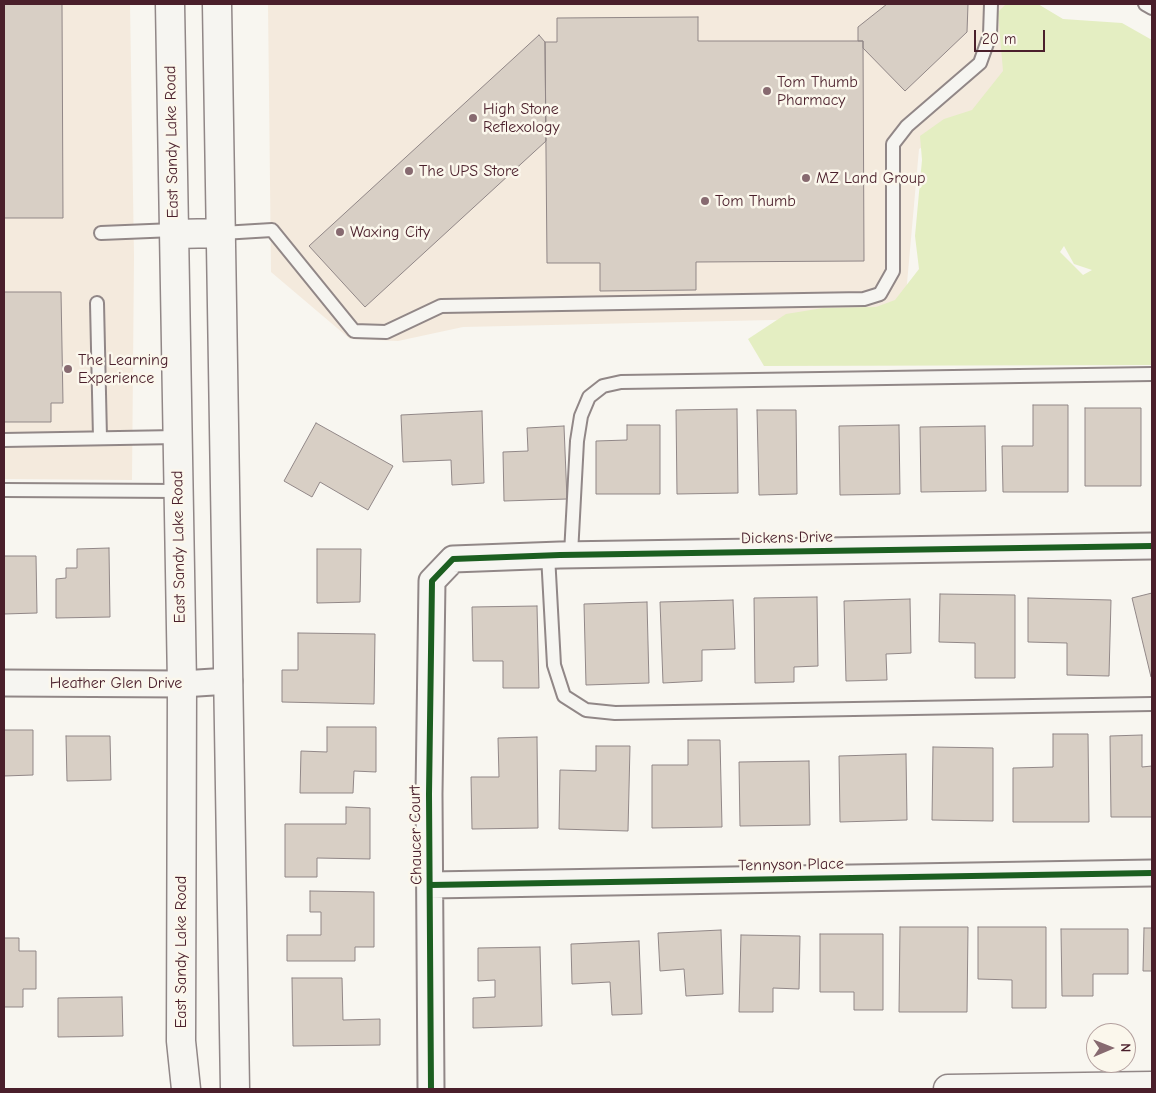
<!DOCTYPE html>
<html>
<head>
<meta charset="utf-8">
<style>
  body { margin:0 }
  #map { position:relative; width:1156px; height:1093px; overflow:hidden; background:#f8f6f0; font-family:"Comic Neue",sans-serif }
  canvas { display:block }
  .frame { position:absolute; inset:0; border:5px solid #4a1f2b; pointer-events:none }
  .north { position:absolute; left:1086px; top:1023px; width:50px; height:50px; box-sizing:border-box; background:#fbf7ec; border:1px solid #b4a19f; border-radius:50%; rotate:89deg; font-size:14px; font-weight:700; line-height:20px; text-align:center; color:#4a1f2b }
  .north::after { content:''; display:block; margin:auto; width:18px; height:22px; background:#876a70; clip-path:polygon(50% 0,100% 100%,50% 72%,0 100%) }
  .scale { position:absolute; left:974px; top:30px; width:71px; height:22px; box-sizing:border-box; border:2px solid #4a1f2b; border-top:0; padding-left:6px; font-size:15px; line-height:18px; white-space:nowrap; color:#4a1f2b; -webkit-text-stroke:4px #fbf7ec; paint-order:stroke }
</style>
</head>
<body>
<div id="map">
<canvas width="1156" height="1093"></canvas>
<div class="frame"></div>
<div class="north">N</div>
<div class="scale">20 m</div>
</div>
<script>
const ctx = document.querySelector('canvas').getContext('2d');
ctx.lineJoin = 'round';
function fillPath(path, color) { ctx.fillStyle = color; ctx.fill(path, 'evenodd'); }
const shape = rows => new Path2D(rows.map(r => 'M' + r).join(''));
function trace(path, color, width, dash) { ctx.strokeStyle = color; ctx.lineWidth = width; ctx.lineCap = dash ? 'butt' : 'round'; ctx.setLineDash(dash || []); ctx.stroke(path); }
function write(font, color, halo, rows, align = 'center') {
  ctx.font = font + ' "Comic Neue",sans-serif'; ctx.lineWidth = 5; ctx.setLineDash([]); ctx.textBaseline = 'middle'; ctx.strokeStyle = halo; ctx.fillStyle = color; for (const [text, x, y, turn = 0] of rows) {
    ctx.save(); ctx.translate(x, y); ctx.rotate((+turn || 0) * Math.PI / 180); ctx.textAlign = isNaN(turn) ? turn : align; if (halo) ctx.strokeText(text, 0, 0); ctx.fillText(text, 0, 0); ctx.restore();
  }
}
fillPath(shape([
  [4,4,130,4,134,256,132,480,4,479],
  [268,4,1010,4,1012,65,973,116,919,149,904,317,463,327,398,341,350,339,271,272]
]), '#f4eadd');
fillPath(shape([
  [1006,4,1038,4,1063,19,1122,23,1152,40,1152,365,764,366,748,339,786,314,823,308,876,307,895,300,919,269,915,236,922,160,920,136,944,119,972,110,1003,71,998,12],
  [1064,246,1074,264,1092,270,1083,275,1060,252]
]), '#e4eec2');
const building = shape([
  [4,4,62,4,63,218,4,218,4,4],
  [887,4,968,4,967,32,905,91,863,48,863,41,858,41,858,27,887,4],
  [698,17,698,41,863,41,864,261,696,262,696,290,600,291,600,263,547,263,545,42,557,42,557,18,698,17],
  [539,35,545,42,546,141,365,307,309,246,539,35],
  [4,292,61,292,63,403,51,403,51,422,4,422,4,292],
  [1033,405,1068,405,1068,492,1003,492,1002,446,1033,446,1033,405],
  [1085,408,1141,408,1141,486,1085,486,1085,408],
  [737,409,738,493,677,494,676,410,737,409],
  [757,410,796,410,797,494,759,495,757,410],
  [482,411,484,483,452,485,451,460,403,462,401,415,482,411],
  [316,423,393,466,368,510,320,482,312,497,284,481,316,423],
  [627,425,660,425,660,494,596,494,596,441,627,440,627,425],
  [899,425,900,494,840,495,839,426,899,425],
  [564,426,567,499,504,501,503,452,528,451,527,428,564,426],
  [985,426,986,491,921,492,920,427,985,426],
  [109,548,110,617,56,618,56,579,66,578,66,568,77,568,77,549,109,548],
  [317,549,361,549,360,602,317,603,317,549],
  [4,556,36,556,37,613,4,614,4,556],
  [1152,593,1152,677,1151,677,1132,598,1152,593],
  [940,594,1015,595,1015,678,975,678,975,643,939,642,940,594],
  [817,597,818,666,794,667,794,682,755,683,754,598,817,597],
  [1028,598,1111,600,1109,676,1067,675,1067,643,1028,642,1028,598],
  [910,599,911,653,886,654,887,680,846,681,844,601,910,599],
  [733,600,735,649,702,650,702,681,663,683,660,602,733,600],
  [647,602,649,683,586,685,584,604,647,602],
  [537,606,539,688,503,688,503,661,473,661,472,607,537,606],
  [298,633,375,634,374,704,282,702,282,670,298,670,298,633],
  [327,727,376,727,376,772,354,771,353,793,300,793,301,751,327,752,327,727],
  [4,730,33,730,33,775,4,776,4,730],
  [1053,734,1088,734,1089,822,1013,822,1013,768,1053,767,1053,734],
  [1142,735,1142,767,1152,766,1152,817,1111,817,1110,736,1142,735],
  [66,736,110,736,111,780,67,781,66,736],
  [537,737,538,828,472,829,471,777,499,777,498,738,537,737],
  [688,740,720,740,722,827,652,828,652,765,688,765,688,740],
  [596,746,630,746,628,831,559,829,560,770,596,771,596,746],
  [933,747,993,748,993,821,932,820,933,747],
  [906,754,907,820,840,822,839,756,906,754],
  [809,761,810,825,740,826,739,762,809,761],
  [346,807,370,808,370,859,317,858,317,877,285,877,285,824,346,824,346,807],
  [310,891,374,892,374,947,355,947,355,961,287,961,287,935,321,935,321,912,310,912,310,891],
  [900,927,968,927,967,1012,899,1012,900,927],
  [978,927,1046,927,1046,1008,1012,1008,1012,980,978,979,978,927],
  [1144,928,1152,928,1152,971,1143,971,1144,928],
  [1061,929,1128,929,1128,974,1093,974,1093,996,1062,996,1061,929],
  [721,930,723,994,686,996,684,969,660,971,658,933,721,930],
  [820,934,883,934,883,1010,854,1010,854,992,820,992,820,934],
  [741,935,800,936,799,989,773,988,773,1012,739,1012,741,935],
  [4,938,19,938,19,951,36,951,36,989,23,989,23,1007,4,1007,4,938],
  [639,941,642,1014,612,1015,610,982,572,984,571,944,639,941],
  [540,947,542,1026,473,1028,473,998,495,997,495,980,478,981,478,948,540,947],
  [292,978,342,978,343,1020,380,1019,380,1045,293,1046,292,978],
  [122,997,123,1036,58,1037,58,998,122,997]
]);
fillPath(building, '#d8cfc5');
trace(building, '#918787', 1);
const service = shape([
  [1145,4,1152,8],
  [101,233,174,230],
  [222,233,272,230,354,331,386,332,441,306,864,299,880,294,893,271,893,144,907,126,980,63,990,35,991,4],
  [97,303,100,438],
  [4,440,177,437],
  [4,490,178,491],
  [571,554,577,441,581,416,589,397,603,386,621,382,1152,374],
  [548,555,554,665,564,696,586,710,615,713,1152,704]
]);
const minor = shape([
  [4,683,182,684,229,681],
  [430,885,1152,873],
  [431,1089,429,794,432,581,453,559,560,555,1152,546]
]);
const tertiary = shape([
  [948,1089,1152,1086]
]);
const secondary = shape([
  [170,4,182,684,181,1041,186,1089],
  [217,4,235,1089],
  [174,234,222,233]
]);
trace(service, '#918787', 16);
trace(minor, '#918787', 29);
trace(tertiary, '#918787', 31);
trace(secondary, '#918787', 31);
trace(service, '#f6f5f1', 12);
trace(minor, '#f6f5f1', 25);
trace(tertiary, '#f6f5f1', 28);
trace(secondary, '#f6f5f1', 28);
trace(shape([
  [430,885,1152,873],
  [431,1089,429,794,432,581,453,559,560,555,1152,546]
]), '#1b5e20', 6);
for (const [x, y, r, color] of [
  [767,91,5,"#876a70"],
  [473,118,5,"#876a70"],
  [409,171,5,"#876a70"],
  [806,178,5,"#876a70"],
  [705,201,5,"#876a70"],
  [340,232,5,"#876a70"],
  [68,369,5,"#876a70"]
]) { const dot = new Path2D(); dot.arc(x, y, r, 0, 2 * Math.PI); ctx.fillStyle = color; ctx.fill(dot); trace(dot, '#fbf7ec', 2); }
write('16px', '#4a1f2b', '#fbf7ec', [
  ["Tom Thumb",777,82],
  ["Pharmacy",777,100],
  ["High Stone",483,109],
  ["Reflexology",483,127],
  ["The UPS Store",419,171],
  ["MZ Land Group",816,178],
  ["Tom Thumb",715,201],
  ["Waxing City",350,232],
  ["The Learning",78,360],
  ["Experience",78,378]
], 'left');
write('16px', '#4a1f2b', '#fbf7ec', [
  ["East Sandy Lake Road",172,142,-91],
  ["Dickens Drive",787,538,-1],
  ["East Sandy Lake Road",179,547,-91],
  ["Heather Glen Drive",116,683],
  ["Chaucer Court",416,835,-91],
  ["Tennyson Place",791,865,-1],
  ["East Sandy Lake Road",181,952,-90]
]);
</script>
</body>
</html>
